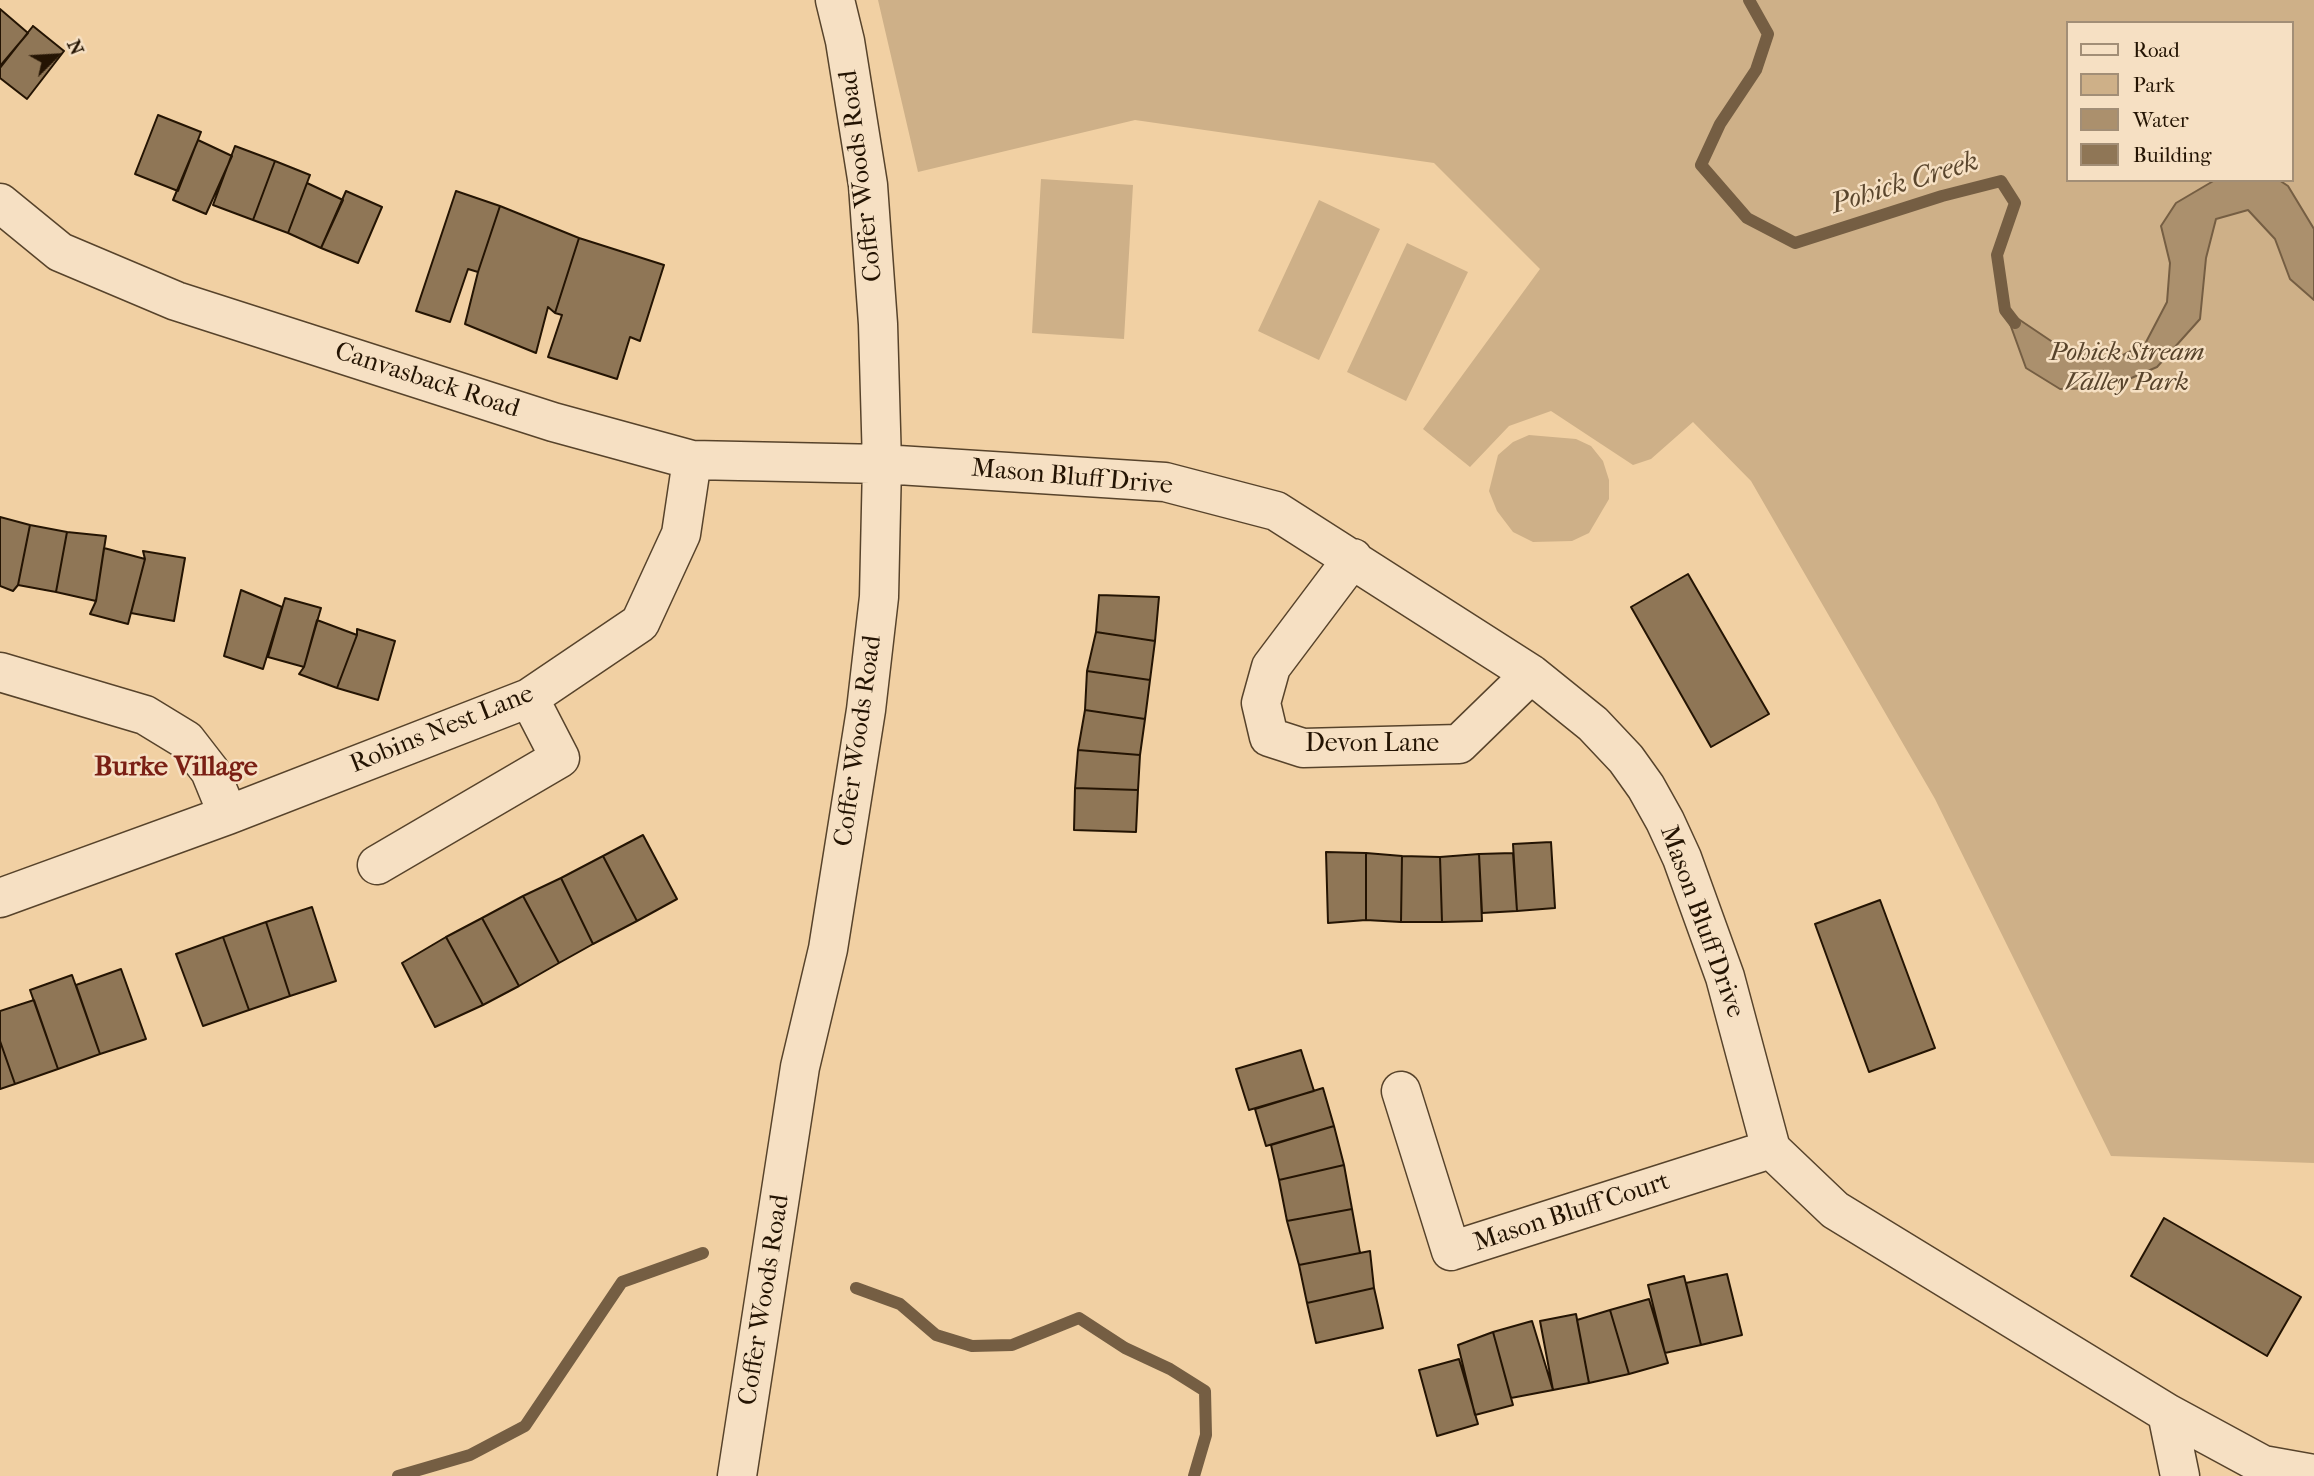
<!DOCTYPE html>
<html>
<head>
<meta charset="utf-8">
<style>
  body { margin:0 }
  #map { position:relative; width:2314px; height:1476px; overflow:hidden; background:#f1d0a3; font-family:"IM FELL French Canon",serif }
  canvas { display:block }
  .legend { position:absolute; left:2066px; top:21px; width:228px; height:161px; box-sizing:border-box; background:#f6e0c3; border:2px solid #a28e76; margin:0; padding:9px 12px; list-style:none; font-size:21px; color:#241403 }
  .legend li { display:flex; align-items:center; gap:14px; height:35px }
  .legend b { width:35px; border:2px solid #a28e76 }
  .north { position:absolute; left:21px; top:21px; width:70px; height:70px; -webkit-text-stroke:5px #f6e0c3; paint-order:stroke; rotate:66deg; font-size:19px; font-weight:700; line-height:28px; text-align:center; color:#241403 }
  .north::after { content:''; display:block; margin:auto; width:24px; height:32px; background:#241403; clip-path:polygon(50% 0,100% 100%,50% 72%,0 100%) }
</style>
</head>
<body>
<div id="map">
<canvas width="2314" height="1476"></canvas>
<ul class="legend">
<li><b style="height:9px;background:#f6e0c3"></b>Road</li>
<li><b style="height:19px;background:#ceb088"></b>Park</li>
<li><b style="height:19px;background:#ab906d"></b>Water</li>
<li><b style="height:19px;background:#8f7656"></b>Building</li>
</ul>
<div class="north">N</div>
</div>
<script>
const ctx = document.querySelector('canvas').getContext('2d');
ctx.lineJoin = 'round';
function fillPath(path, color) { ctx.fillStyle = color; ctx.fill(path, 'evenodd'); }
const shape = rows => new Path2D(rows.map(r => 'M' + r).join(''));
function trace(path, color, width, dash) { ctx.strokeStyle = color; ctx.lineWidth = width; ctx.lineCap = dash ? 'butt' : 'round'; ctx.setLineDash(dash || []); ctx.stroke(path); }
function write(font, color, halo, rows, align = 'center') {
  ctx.font = font + ' "IM FELL French Canon",serif'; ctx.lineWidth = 5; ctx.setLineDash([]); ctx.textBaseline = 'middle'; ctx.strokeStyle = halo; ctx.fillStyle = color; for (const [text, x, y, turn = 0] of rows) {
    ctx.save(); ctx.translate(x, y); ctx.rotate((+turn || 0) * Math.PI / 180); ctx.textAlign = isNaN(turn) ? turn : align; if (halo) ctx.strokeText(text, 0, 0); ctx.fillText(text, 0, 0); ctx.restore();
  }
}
fillPath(shape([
  [878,0,2314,0,2314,1163,2111,1156,1935,799,1751,481,1693,422,1651,459,1633,465,1551,411,1509,426,1470,467,1423,429,1540,269,1434,163,1135,120,918,172],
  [2067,23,2291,23,2291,180,2067,180],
  [1041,179,1133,185,1124,339,1032,333],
  [1319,200,1380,229,1319,360,1258,331],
  [1407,243,1468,272,1406,401,1347,372],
  [1529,435,1576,439,1591,446,1603,461,1609,480,1609,499,1589,533,1572,541,1533,542,1513,532,1497,511,1489,491,1498,455,1513,442]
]), '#ceb088');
const water = shape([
  [2215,180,2279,180,2288,186,2314,229,2314,300,2290,279,2275,239,2248,210,2216,219,2206,258,2200,319,2157,367,2108,388,2060,389,2026,368,2005,310,2060,347,2115,359,2145,344,2167,302,2170,263,2161,226,2176,203,2215,180]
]);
fillPath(water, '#ab906d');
trace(water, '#755e43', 2);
trace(shape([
  [1749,0,1768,34,1756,70,1720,124,1701,165,1747,218,1795,243,1942,196,2001,181,2015,203,1997,255,2005,310,2015,323],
  [856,1288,900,1304,936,1335,972,1346,1012,1345,1079,1318,1125,1348,1170,1369,1205,1391,1206,1435,1194,1476],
  [398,1476,470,1455,525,1426,622,1282,703,1253]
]), '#755e43', 12);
const building = shape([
  [0,9,28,33,0,66,0,9],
  [33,26,64,51,27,99,0,78,0,68,33,26],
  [158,115,201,132,178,191,135,174,158,115],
  [198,140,232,156,206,214,173,200,198,140],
  [235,146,275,161,253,220,213,205,235,146],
  [275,161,310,175,288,233,253,220,275,161],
  [307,183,343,200,321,248,288,233,307,183],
  [346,191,382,207,358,263,321,248,346,191],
  [456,191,500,206,478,272,468,269,450,322,416,311,456,191],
  [500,206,579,238,555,313,548,307,536,353,465,324,478,272,500,206],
  [579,238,664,265,640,341,630,337,617,379,548,357,562,315,555,313,579,238],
  [0,517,30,525,18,585,13,591,0,586,0,517],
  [30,525,67,532,56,592,18,585,30,525],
  [67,532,106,536,96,601,56,592,67,532],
  [104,548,145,559,128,624,90,614,96,601,104,548],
  [143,551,185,558,174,621,131,613,145,559,143,551],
  [1688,574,1769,714,1711,747,1631,607,1688,574],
  [241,590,282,607,263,669,224,656,241,590],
  [1099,595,1159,597,1155,641,1096,632,1099,595],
  [285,598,321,608,304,667,268,657,285,598],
  [317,620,357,635,337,688,299,674,304,667,317,620],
  [357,629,395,641,378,700,337,688,357,635,357,629],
  [1096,632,1155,641,1150,680,1087,671,1096,632],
  [1087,671,1150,680,1145,719,1085,710,1087,671],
  [1085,710,1145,719,1140,755,1078,750,1085,710],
  [1078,750,1140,755,1138,790,1075,788,1078,750],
  [1075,788,1138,790,1136,832,1074,830,1075,788],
  [643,835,677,899,637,921,603,856,643,835],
  [1551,842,1555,908,1517,911,1513,844,1551,842],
  [1326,852,1366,853,1366,920,1328,923,1326,852],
  [1366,853,1402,856,1401,922,1366,920,1366,853],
  [1513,853,1517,911,1482,913,1479,854,1513,853],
  [1479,854,1482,921,1442,922,1440,857,1479,854],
  [603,856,637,921,593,944,561,878,603,856],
  [1402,856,1440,857,1442,922,1401,922,1402,856],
  [561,878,593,944,559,963,523,896,561,878],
  [523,896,559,963,519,986,482,918,523,896],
  [1880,900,1935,1048,1869,1072,1815,924,1880,900],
  [312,907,336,981,290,996,266,922,312,907],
  [482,918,519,986,483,1005,446,937,482,918],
  [266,922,290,996,249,1010,223,937,266,922],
  [223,937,249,1010,203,1026,176,954,223,937],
  [446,937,483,1005,435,1027,402,963,446,937],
  [121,969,146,1039,100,1054,76,985,121,969],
  [72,975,100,1054,58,1069,30,990,72,975],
  [34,1000,58,1069,15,1084,0,1041,0,1011,34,1000],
  [0,1041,15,1084,0,1089,0,1041],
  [1301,1050,1314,1091,1249,1110,1236,1069,1301,1050],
  [1323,1088,1334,1126,1266,1146,1255,1109,1323,1088],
  [1334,1126,1344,1165,1279,1180,1271,1145,1334,1126],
  [1344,1165,1352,1209,1287,1221,1279,1180,1344,1165],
  [1352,1209,1360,1253,1299,1265,1287,1221,1352,1209],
  [2164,1218,2301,1297,2267,1356,2131,1276,2164,1218],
  [1370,1251,1374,1288,1307,1303,1299,1265,1370,1251],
  [1727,1274,1742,1335,1701,1345,1686,1283,1727,1274],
  [1684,1276,1701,1345,1665,1353,1648,1285,1684,1276],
  [1374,1288,1383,1328,1316,1343,1307,1303,1374,1288],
  [1649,1299,1668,1363,1629,1374,1610,1310,1649,1299],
  [1610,1310,1629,1374,1589,1383,1577,1320,1610,1310],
  [1576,1314,1589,1383,1553,1390,1540,1321,1576,1314],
  [1532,1321,1553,1390,1511,1398,1493,1332,1532,1321],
  [1493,1332,1513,1405,1475,1415,1458,1345,1493,1332],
  [1459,1359,1478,1424,1437,1436,1419,1370,1459,1359]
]);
fillPath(building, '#8f7656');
trace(building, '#241403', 2);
const minor = shape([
  [0,203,60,252,176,301,553,422,692,460,882,464,1165,482,1276,511,1531,674,1593,724,1626,759,1646,787,1665,821,1682,858,1725,977,1771,1149,1835,1210,2167,1413,2263,1465,2314,1474],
  [1353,558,1271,667,1261,703,1269,737,1303,748,1459,744,1531,674],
  [0,672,145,715,186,740,210,771,228,815],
  [377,865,560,758,529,698],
  [0,898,228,815,529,698,640,623,681,534,692,460],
  [1401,1091,1451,1251,1771,1149],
  [2167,1413,2180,1476],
  [737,1476,800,1067,828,949,866,710,879,597,882,464,878,324,868,185,845,41,835,0]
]);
trace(minor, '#57432b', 41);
trace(minor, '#f6e0c3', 38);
write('26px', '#241403', '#f6e0c3', [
  ["Coffer Woods Road",862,176,-97],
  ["Canvasback Road",427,381,18],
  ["Mason Bluff Drive",1072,478,5],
  ["Robins Nest Lane",442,730,-22],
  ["Coffer Woods Road",859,741,-82],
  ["Devon Lane",1372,745],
  ["Mason Bluff Drive",1701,922,70],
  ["Mason Bluff Court",1572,1213,-18],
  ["Coffer Woods Road",765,1300,-81]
]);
write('italic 26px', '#57432b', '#f6e0c3', [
  ["Pohick Stream",2127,354],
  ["Valley Park",2127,384]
]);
write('italic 28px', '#5a462d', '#f6e0c3', [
  ["Pohick Creek",1905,184,-17]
]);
write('bold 28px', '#7a1f14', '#f6e0c3', [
  ["Burke Village",176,768]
]);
</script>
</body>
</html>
